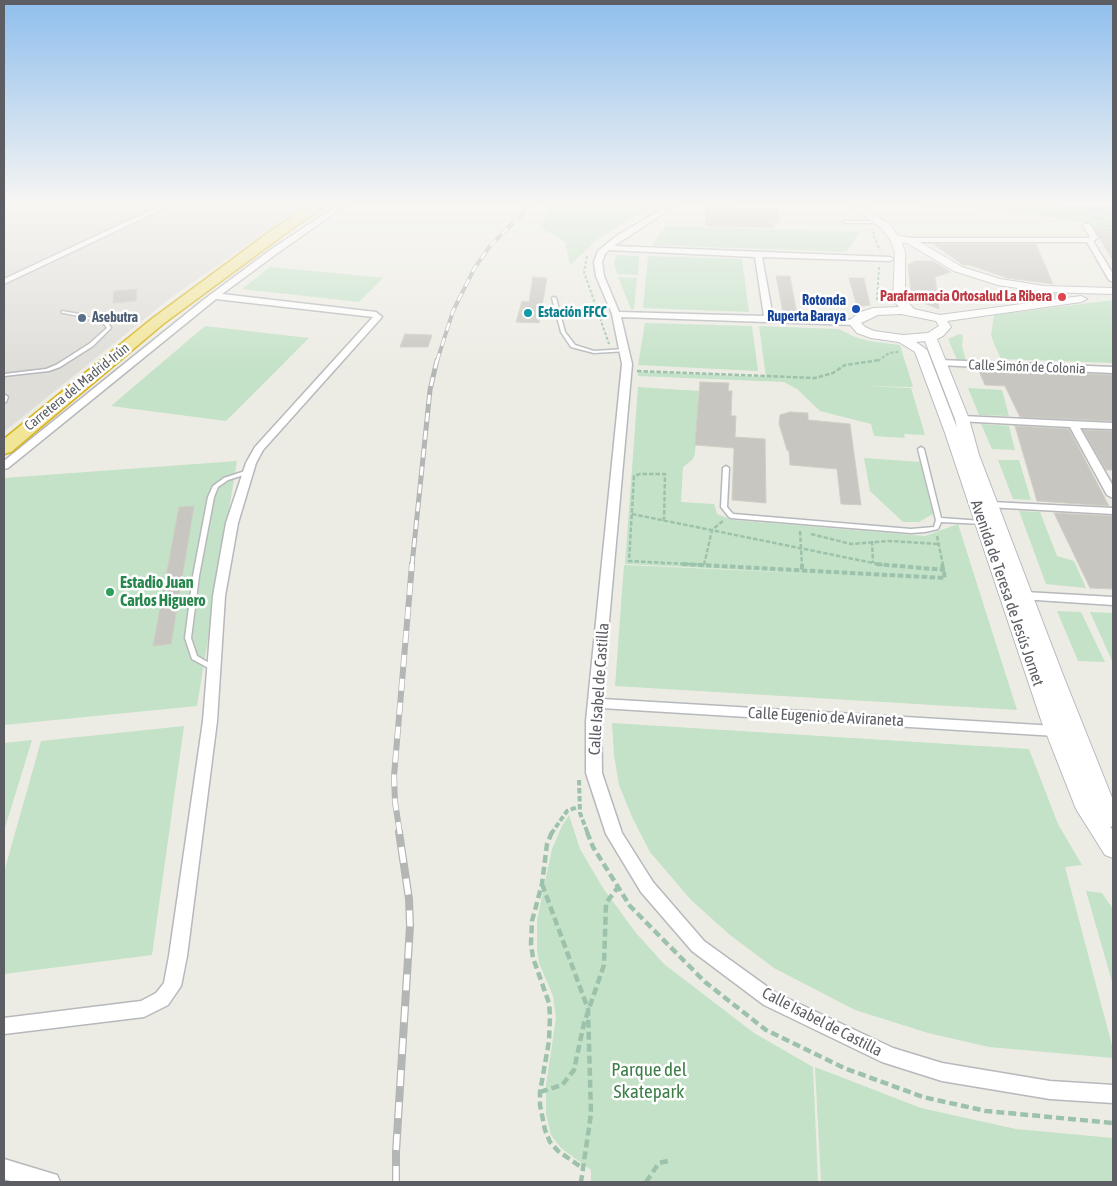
<!DOCTYPE html>
<html>
<head>
<meta charset="utf-8">
<style>
  body { margin:0 }
  #map { position:relative; width:1117px; height:1186px; overflow:hidden; background:#edece4; font-family:"Asap Condensed",sans-serif }
  canvas { display:block }
  .frame { position:absolute; inset:0; border:5px solid #5c5e63; pointer-events:none }
</style>
</head>
<body>
<div id="map">
<canvas width="1117" height="1186"></canvas>
<div class="frame"></div>
</div>
<script>
const ctx = document.querySelector('canvas').getContext('2d');
ctx.lineJoin = 'round';
function fillPath(path, color) { ctx.fillStyle = color; ctx.fill(path, 'evenodd'); }
const shape = rows => new Path2D(rows.map(r => 'M' + r).join(''));
function trace(path, color, width, dash) { ctx.strokeStyle = color; ctx.lineWidth = width; ctx.lineCap = dash ? 'butt' : 'round'; ctx.setLineDash(dash || []); ctx.stroke(path); }
function write(font, color, halo, rows, align = 'center') {
  ctx.font = font + ' "Asap Condensed",sans-serif'; ctx.lineWidth = 5; ctx.setLineDash([]); ctx.textBaseline = 'middle'; ctx.strokeStyle = halo; ctx.fillStyle = color; for (const [text, x, y, turn = 0] of rows) {
    ctx.save(); ctx.translate(x, y); ctx.rotate((+turn || 0) * Math.PI / 180); ctx.textAlign = isNaN(turn) ? turn : align; if (halo) ctx.strokeText(text, 0, 0); ctx.fillText(text, 0, 0); ctx.restore();
  }
}
fillPath(shape([
  [4,205,306,205,173,296,4,432]
]), '#dfddd8');
fillPath(shape([
  [553,205,654,205,598,239,570,265,565,242,540,227,549,208],
  [920,205,1049,205,1113,216,1113,229,1093,228,1087,224,1112,225,1084,223,1005,209,925,208],
  [666,226,860,232,846,252,652,245],
  [617,255,639,256,638,275,617,274,614,262],
  [648,256,742,259,749,312,643,308],
  [270,267,355,275,383,278,359,302,242,289],
  [618,277,637,278,634,309,631,309],
  [1113,300,1113,363,1001,359,995,346,991,335,994,315],
  [645,323,752,326,758,371,638,365],
  [205,326,309,338,226,421,111,406],
  [759,326,839,329,855,337,869,341,900,345,913,387,862,386,911,388,925,435,904,434,905,438,874,436,871,424,820,411,797,389,784,382,638,376,638,372,766,377],
  [959,334,963,335,962,346,966,361,957,360,948,339],
  [638,387,699,391,695,454,692,460,683,467,681,502,714,504,717,514,733,520,925,536,958,524,1017,710,615,686,624,565,825,574,625,564],
  [968,388,1002,390,1009,416,979,415],
  [981,424,1009,426,1015,450,992,449],
  [864,458,920,462,933,514,919,522,903,522,870,491],
  [998,460,1019,460,1031,500,1013,499],
  [237,461,197,706,4,725,4,478],
  [1019,511,1040,512,1057,556,1074,561,1086,588,1046,584],
  [1057,611,1081,612,1105,662,1078,661],
  [1090,612,1113,613,1113,663],
  [612,723,1029,749,1058,824,1082,865,1065,867,1113,1049,1113,1058,989,1047,928,1033,855,1010,774,968,730,935,691,900,650,852,632,817,619,785,614,755],
  [184,726,152,955,4,974,4,872,41,741],
  [32,740,4,831,4,743],
  [569,815,580,849,603,888,636,933,664,964,754,1033,813,1067,818,1182,591,1182,591,1170,561,1148,551,1135,546,1114,546,1085,556,1018,553,996,539,963,537,949,537,920,552,849,562,826],
  [1086,891,1102,893,1113,909,1113,985],
  [815,1067,921,1108,1016,1129,1113,1138,1113,1182,821,1182]
]), '#c3e2c7');
fillPath(shape([
  [1049,205,1113,205,1113,216]
]), '#abccf5');
const building = shape([
  [705,207,778,209,780,223,774,222,774,228,706,226,705,207],
  [1094,228,1113,229,1113,261,1100,239,1094,228],
  [933,244,1036,244,1053,284,1007,278,969,265,963,265,933,244],
  [915,261,933,261,951,272,935,277,939,309,921,302,911,294,908,265,915,261],
  [776,276,790,276,797,314,783,313,776,276],
  [533,277,547,278,539,323,516,322,522,301,529,302,533,277],
  [849,278,864,278,870,305,857,307,849,278],
  [137,289,136,301,113,303,114,291,137,289],
  [1022,290,1057,294,1058,297,1031,301,1026,298,1022,290],
  [405,334,432,335,428,347,400,347,405,334],
  [978,369,1113,375,1113,421,1020,417,1005,386,985,385,978,369],
  [700,382,729,383,728,391,732,391,731,416,736,416,735,437,765,439,766,503,732,500,734,448,695,445,700,382],
  [790,412,808,413,808,420,850,424,861,505,841,504,837,469,790,465,789,451,787,450,779,424,780,415,790,412],
  [1015,426,1069,429,1109,506,1037,501,1015,426],
  [1083,430,1113,431,1113,470,1106,470,1083,430],
  [194,506,171,644,153,646,179,507,194,506],
  [1054,513,1113,516,1113,589,1090,588,1054,513]
]);
fillPath(building, '#c8c6c0');
trace(building, '#d1cec3', 1);
const lane = shape([
  [844,221,871,221,873,222,871,223,845,223,843,222,844,221],
  [553,297,556,298,565,332,575,345,594,351,625,349,627,350,627,351,594,353,571,347,561,332,552,298,553,297],
  [62,311,79,314,81,315,79,316,64,313,62,313,62,311],
  [88,317,108,322,111,328,93,346,60,367,49,371,4,376,4,374,46,369,56,365,89,344,107,328,104,324,88,319,88,317],
  [4,394,8,397,6,402,4,403,4,394],
  [921,447,924,449,941,518,982,521,984,522,985,523,984,524,941,522,938,529,925,532,911,533,731,518,729,517,721,507,723,468,726,466,729,468,727,507,733,514,911,529,934,527,936,520,918,449,921,447],
  [248,470,250,471,251,472,250,473,228,480,218,487,214,497,199,576,191,638,197,656,216,667,217,669,214,671,192,659,185,638,193,576,208,497,213,486,224,478,248,470]
]);
const street = shape([
  [162,205,171,205,4,284,4,279,162,205],
  [338,205,346,205,279,252,222,294,376,312,382,317,263,450,256,463,238,523,225,596,217,721,187,956,181,986,168,1005,144,1017,4,1034,4,1018,141,1001,156,993,164,983,169,956,203,721,213,596,226,523,246,463,255,447,373,317,216,299,8,468,4,469,4,461,202,301,273,248,338,205],
  [668,205,676,205,614,246,890,257,894,259,890,261,762,257,773,317,857,320,858,322,854,325,621,317,632,364,602,699,1056,726,1061,727,1063,731,1061,735,1056,736,601,708,602,773,622,833,653,882,704,941,776,993,893,1048,942,1063,1050,1081,1113,1085,1113,1103,1050,1099,942,1081,882,1062,764,1005,692,951,641,892,606,834,586,773,586,721,622,364,612,314,596,276,594,262,598,251,615,237,668,205],
  [609,250,755,257,764,316,619,312,604,276,602,262,605,254,609,250],
  [1084,224,1090,224,1098,238,1093,241,1113,274,1113,282,1109,280,1087,242,909,242,905,240,909,238,1088,238,1090,237,1083,226,1084,224],
  [940,360,1113,367,1113,373,937,365,935,363,940,360],
  [962,416,1113,423,1113,429,1080,428,1113,486,1113,498,1107,495,1070,427,958,421,957,419,962,416],
  [991,502,1113,508,1113,514,987,507,985,505,987,503,991,502],
  [1025,592,1113,597,1113,605,1021,599,1019,596,1025,592],
  [4,1159,57,1175,60,1182,14,1182,4,1179,4,1159]
]);
const secondary = shape([
  [849,205,861,205,889,224,898,236,913,238,962,267,1000,279,1044,286,1113,288,1113,294,1044,292,998,285,954,271,907,243,902,243,905,253,905,299,914,309,940,315,1081,296,1087,299,1081,302,947,321,951,327,943,336,937,339,969,419,979,455,1063,675,1113,800,1113,827,1110,826,1113,831,1113,858,1105,855,1076,809,1041,720,944,430,915,352,899,342,871,338,857,333,848,322,858,313,873,308,899,307,893,300,895,253,890,239,881,228,849,205],
  [901,314,936,321,939,326,928,333,903,335,874,331,865,327,861,323,878,315,901,314],
  [925,341,955,419,957,428,927,350,916,342,925,341]
]);
const highway = shape([
  [311,205,326,205,282,236,163,324,11,452,4,454,4,439,153,318,272,230,311,205]
]);
trace(lane, '#b6b8bc', 3);
trace(street, '#b6b8bc', 3);
trace(secondary, '#b7b9be', 2);
trace(highway, '#d8b319', 3);
trace(shape([
  [1020,205,1084,216],
  [1092,217,1113,221],
  [1100,225,1113,226],
  [875,233,873,233,880,251],
  [587,256,584,272,609,344],
  [877,300,879,267],
  [878,361,889,353,899,352]
]), '#9dc2ac', 2, [3, 2]);
trace(shape([
  [637,371,815,378,833,373,845,365,880,360],
  [632,514,883,565],
  [664,521,665,474,640,474,634,476,629,561,705,565],
  [800,531,802,565],
  [811,534,851,544,889,541,939,544],
  [937,536,943,565],
  [872,541,873,563],
  [704,565,712,530,724,520]
]), '#9dc2ac', 2.5, [4.5, 2]);
trace(shape([
  [682,564,945,578,942,564],
  [802,564,802,571],
  [876,564,945,570],
  [579,780,580,813,588,834],
  [551,834,567,811,580,806]
]), '#9dc2ac', 4, [5.5, 2.5]);
trace(shape([
  [552,832,547,844,542,884,532,921,531,944,533,958,549,1003,550,1016,549,1041,540,1092,540,1105,545,1130,550,1142,558,1151,584,1169],
  [587,832,593,847,630,906,705,982,766,1030,844,1068,923,1097,986,1111,1113,1123],
  [542,884,588,1009,591,1114,581,1182],
  [540,1092,562,1085,574,1070,584,1023,604,965,606,903,618,887],
  [646,1182,659,1163,668,1161]
]), '#9dc2ac', 4.5, [8, 4]);
fillPath(lane, '#fff');
fillPath(street, '#fff');
fillPath(secondary, '#fff');
fillPath(highway, '#f1e597');
const railFar3 = shape([
  [437,361,453,311,474,269,490,246,531,205]
]);
const railFar2 = shape([
  [412,565,430,390,437,360]
]);
const railFar1 = shape([
  [400,834,395,802,394,776,412,564]
]);
const rail = shape([
  [396,1182,396,1152,410,926,409,899,399,832]
]);
trace(railFar3, '#b4b5b5', 4);
trace(railFar2, '#b4b5b5', 5);
trace(railFar1, '#b4b5b5', 6);
trace(rail, '#b4b5b5', 8);
trace(railFar3, '#fff', 2.5, [8]);
trace(railFar2, '#fff', 3, [9]);
trace(railFar1, '#fff', 4.5, [12]);
trace(rail, '#fff', 5.5, [16]);
const sky = ctx.createLinearGradient(0, 0, 0, 371);
sky.addColorStop(0, '#8fbeed');
sky.addColorStop(0.55, '#f7f6f3');
sky.addColorStop(1, '#f7f6f300');
ctx.fillStyle = sky;
ctx.fillRect(0, 0, 1117, 371);
for (const [x, y, r, color] of [
  [1062,297,5,"#e0444e"],
  [856,309,5,"#1a4fb4"],
  [528,313,5,"#0f9aa8"],
  [82,318,5,"#5c6f8a"],
  [110,592,5,"#2e9e5b"]
]) { const dot = new Path2D(); dot.arc(x, y, r, 0, 2 * Math.PI); ctx.fillStyle = color; ctx.fill(dot); trace(dot, '#fff', 2); }
write('bold 14px', '#be3a42', '#fff', [
  ["Parafarmacia Ortosalud La Ribera",1052,297]
], 'right');
write('bold 14px', '#164399', '#fff', [
  ["Rotonda",846,301],
  ["Ruperta Baraya",846,317]
], 'right');
write('bold 14px', '#0d838f', '#fff', [
  ["Estación FFCC",538,313]
], 'left');
write('bold 14px', '#4e5e75', '#fff', [
  ["Asebutra",92,318]
], 'left');
write('14px', '#5c5e63', '#fff', [
  ["Calle Simón de Colonia",1027,367,2],
  ["Carretera del Madrid-Irún",77,387,-39]
]);
write('bold 16px', '#27864d', '#fff', [
  ["Estadio Juan",120,583],
  ["Carlos Higuero",120,601]
], 'left');
write('16px', '#5c5e63', '#fff', [
  ["Avenida de Teresa de Jesús Jornet",1007,593,71],
  ["Calle Isabel de Castilla",599,689,-86],
  ["Calle Eugenio de Aviraneta",826,717,3],
  ["Calle Isabel de Castilla",822,1022,27]
]);
write('19px', '#3e7f49', '#fff', [
  ["Parque del",649,1070],
  ["Skatepark",649,1092]
]);
</script>
</body>
</html>
